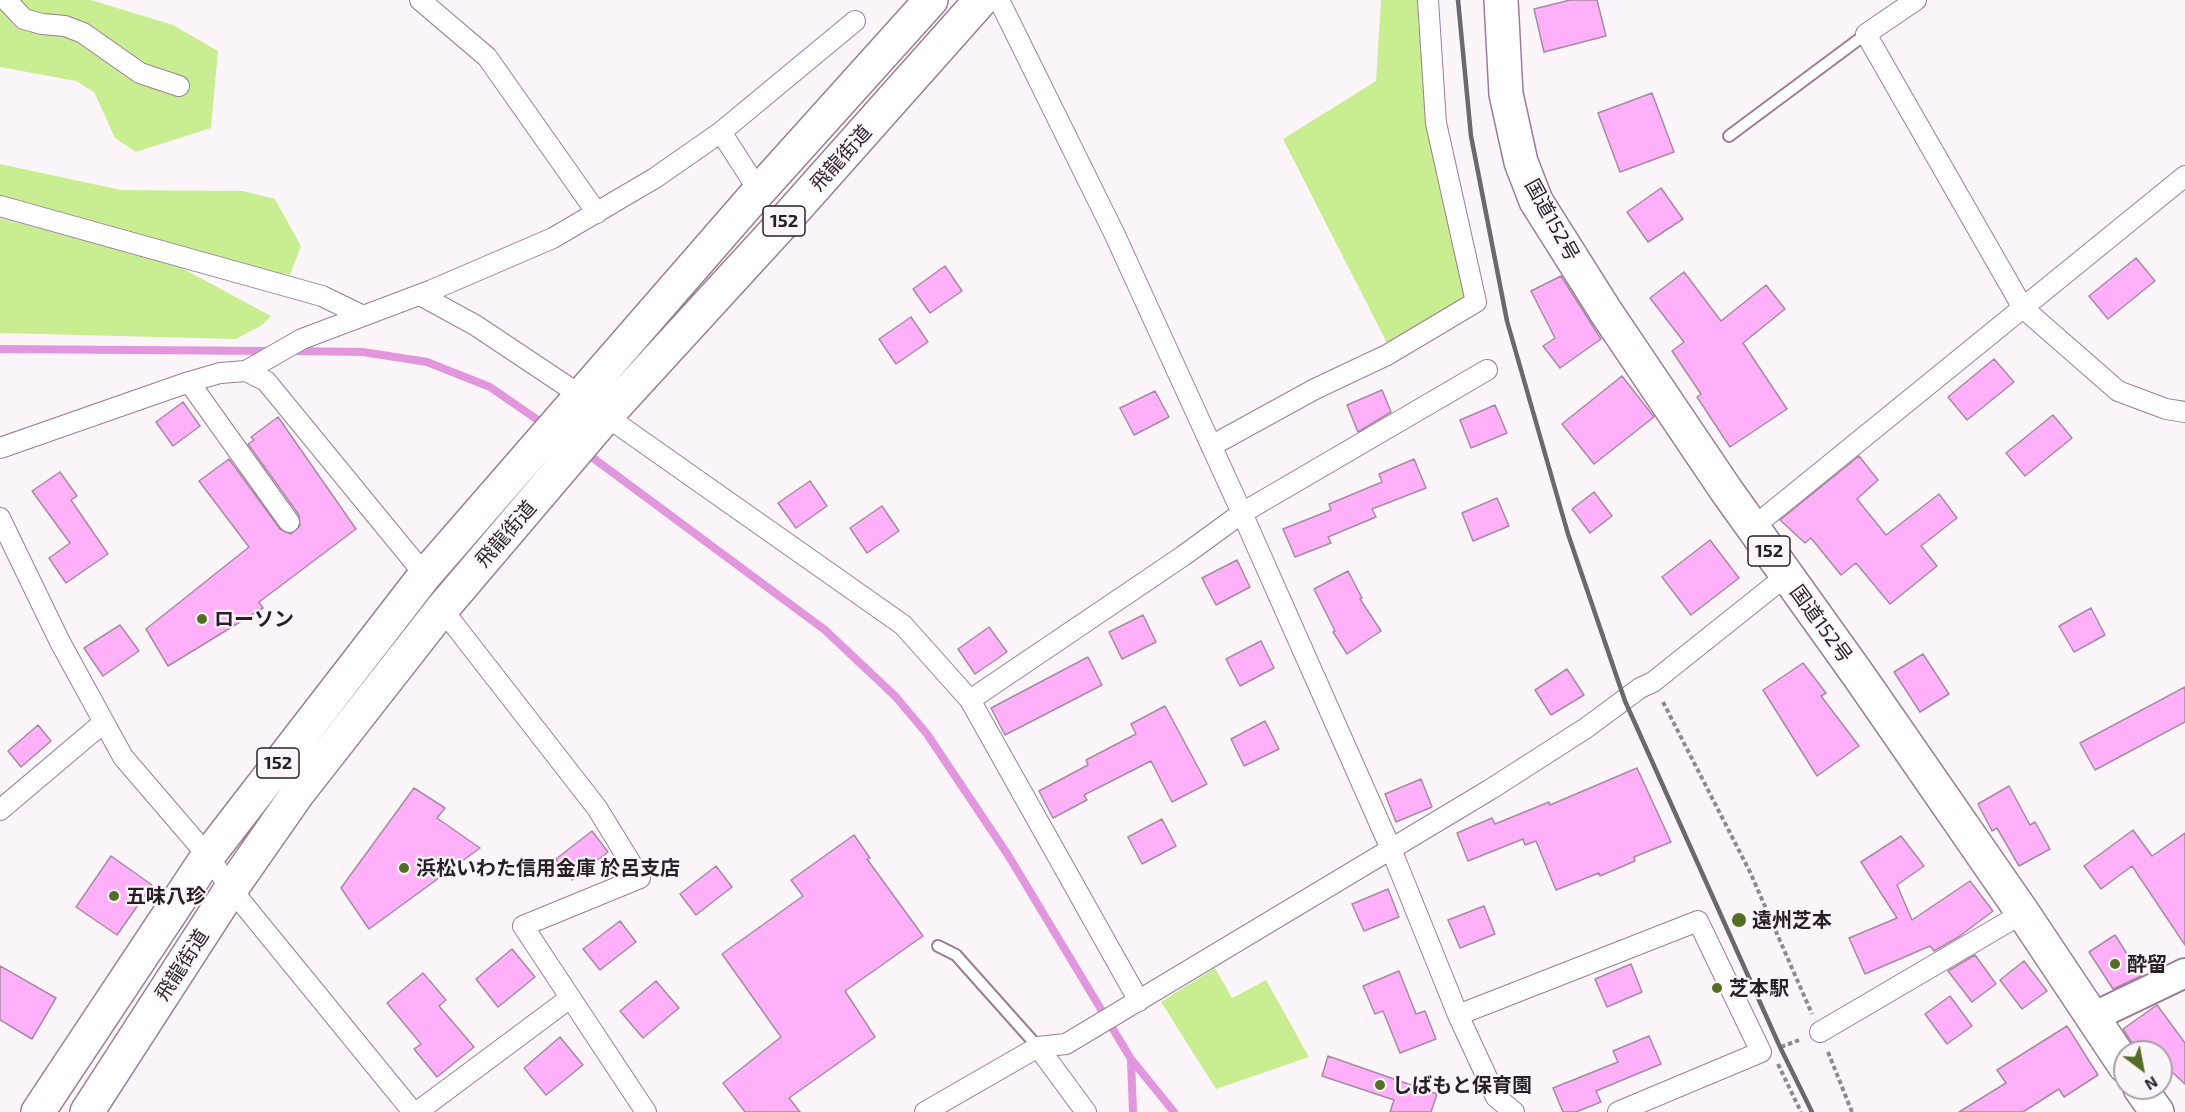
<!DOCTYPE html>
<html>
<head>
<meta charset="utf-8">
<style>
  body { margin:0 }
  #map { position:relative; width:2185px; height:1112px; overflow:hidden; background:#fcf6fb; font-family:"Exo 2",sans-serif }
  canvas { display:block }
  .north { position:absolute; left:2113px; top:1040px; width:60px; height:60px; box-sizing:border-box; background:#fcf6fb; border:2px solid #a8a0a7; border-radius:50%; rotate:148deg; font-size:16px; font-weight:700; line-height:24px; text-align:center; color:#291f28 }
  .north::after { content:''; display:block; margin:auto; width:21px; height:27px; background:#536f23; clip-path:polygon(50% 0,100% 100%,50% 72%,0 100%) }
</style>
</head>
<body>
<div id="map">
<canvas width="2185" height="1112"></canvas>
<div class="north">N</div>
</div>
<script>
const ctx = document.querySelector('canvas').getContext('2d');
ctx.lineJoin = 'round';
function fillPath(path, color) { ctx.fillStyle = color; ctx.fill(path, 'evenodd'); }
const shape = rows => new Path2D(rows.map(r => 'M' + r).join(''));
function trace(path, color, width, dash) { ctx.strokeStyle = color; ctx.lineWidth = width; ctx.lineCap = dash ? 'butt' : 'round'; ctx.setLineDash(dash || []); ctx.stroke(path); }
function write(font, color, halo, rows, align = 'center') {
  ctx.font = font + ' "Exo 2","Noto Sans JP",sans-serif'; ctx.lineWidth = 4.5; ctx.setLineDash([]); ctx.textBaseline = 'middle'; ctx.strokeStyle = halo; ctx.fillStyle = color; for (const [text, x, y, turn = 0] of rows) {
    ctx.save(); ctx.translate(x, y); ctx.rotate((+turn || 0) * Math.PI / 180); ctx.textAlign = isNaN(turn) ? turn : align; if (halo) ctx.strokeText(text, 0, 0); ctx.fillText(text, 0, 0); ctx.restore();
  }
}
fillPath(shape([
  [0,0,91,0,173,25,218,51,211,128,136,152,115,138,94,92,76,81,0,67],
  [1381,0,1425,0,1470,301,1389,347,1283,139,1376,81],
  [0,164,121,190,243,191,275,199,301,246,290,275,205,259,0,201],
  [0,218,178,266,271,316,262,325,236,339,0,333],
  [1215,968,1232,998,1266,980,1309,1057,1216,1089,1161,1002]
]), '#c8ee91');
trace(shape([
  [0,349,271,351],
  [292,351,363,352,427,362,490,387,545,425],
  [585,452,825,630,895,696,927,734,1008,855,1131,1059,1174,1112],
  [1131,1060,1133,1112]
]), '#e296dd', 8);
const building = shape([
  [1570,0,1597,0,1606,36,1544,52,1534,9,1570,0],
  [1652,93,1674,152,1620,172,1598,113,1652,93],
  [1661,188,1683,219,1648,242,1627,212,1661,188],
  [2136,258,2155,281,2108,319,2089,296,2136,258],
  [945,266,962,291,930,313,913,289,945,266],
  [1684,272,1721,321,1766,285,1785,309,1743,343,1787,409,1730,447,1697,397,1701,394,1672,351,1684,342,1650,298,1684,272],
  [1561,276,1601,339,1560,368,1543,346,1555,338,1531,291,1561,276],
  [911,317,928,342,896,364,879,339,911,317],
  [1994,359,2014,382,1967,420,1948,397,1994,359],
  [1622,376,1654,417,1594,464,1562,424,1622,376],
  [1382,390,1391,412,1358,432,1347,405,1382,390],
  [1155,391,1169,417,1134,435,1120,408,1155,391],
  [183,402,200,426,173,446,156,422,183,402],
  [1495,405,1507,433,1471,448,1460,420,1495,405],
  [2053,415,2072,438,2025,476,2006,453,2053,415],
  [278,417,356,529,259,602,263,608,168,666,146,629,249,547,199,481,229,459,280,529,291,534,300,526,299,515,248,444,254,440,251,437,278,417],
  [1859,456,1878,480,1857,499,1886,535,1939,494,1957,518,1921,546,1937,566,1890,604,1856,563,1841,575,1811,538,1805,543,1780,520,1859,456],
  [1414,459,1426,488,1372,509,1376,517,1328,537,1331,543,1295,557,1283,529,1331,510,1329,504,1382,482,1379,474,1414,459],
  [60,472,77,496,71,500,108,554,66,583,49,558,70,543,32,491,60,472],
  [810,481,827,506,796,528,778,503,810,481],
  [1594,492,1612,516,1590,533,1572,509,1594,492],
  [1497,498,1509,526,1473,541,1462,513,1497,498],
  [882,506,899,531,867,553,850,528,882,506],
  [1710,540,1739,578,1691,615,1662,577,1710,540],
  [1237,560,1250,587,1216,605,1202,578,1237,560],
  [1348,571,1362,598,1360,599,1381,631,1347,654,1333,632,1335,631,1314,589,1348,571],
  [2091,608,2105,635,2074,652,2059,626,2091,608],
  [1143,615,1156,642,1122,659,1109,632,1143,615],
  [120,625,139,651,103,676,84,648,120,625],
  [989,627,1007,652,975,674,958,649,989,627],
  [1261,641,1274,668,1240,686,1226,659,1261,641],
  [1923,654,1949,694,1920,712,1894,672,1923,654],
  [1088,657,1102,685,1005,735,991,708,1088,657],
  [1803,663,1826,693,1821,696,1859,746,1817,776,1763,690,1803,663],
  [1567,669,1584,695,1551,715,1535,690,1567,669],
  [2185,687,2185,722,2095,770,2080,743,2185,687],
  [1165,706,1207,784,1172,802,1151,761,1084,795,1087,800,1053,818,1039,791,1088,765,1086,760,1136,734,1131,724,1165,706],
  [1265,721,1279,749,1244,766,1231,739,1265,721],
  [38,725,51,741,21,767,8,751,38,725],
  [1637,768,1671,842,1634,857,1635,861,1600,876,1599,873,1556,890,1536,841,1525,845,1523,839,1468,861,1457,833,1492,818,1495,824,1549,802,1550,805,1637,768],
  [1421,779,1432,807,1396,822,1385,794,1421,779],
  [2009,786,2030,825,2035,822,2050,849,2019,866,1997,828,1992,831,1978,804,2009,786],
  [414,788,445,808,437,818,480,848,369,929,341,888,414,788],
  [1162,819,1176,846,1142,864,1128,837,1162,819],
  [2133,830,2152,856,2185,833,2185,945,2132,866,2101,889,2084,866,2133,830],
  [592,831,608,852,572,880,556,859,592,831],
  [854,835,870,858,867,859,923,936,845,991,875,1037,789,1098,800,1112,745,1112,723,1083,781,1037,722,954,803,896,791,880,854,835],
  [1901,836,1924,866,1897,885,1912,920,1970,881,1993,911,1960,936,1934,951,1930,946,1865,974,1849,938,1897,918,1861,862,1901,836],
  [111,856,152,885,117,935,76,907,111,856],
  [716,866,732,887,696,915,680,894,716,866],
  [1388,889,1399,917,1364,931,1352,904,1388,889],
  [1484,906,1495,934,1460,948,1448,920,1484,906],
  [620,921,636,942,600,970,583,949,620,921],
  [2115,935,2141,976,2113,989,2089,952,2115,935],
  [512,949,535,977,498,1007,476,979,512,949],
  [1975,955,1996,984,1972,1002,1948,971,1975,955],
  [2024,961,2047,991,2022,1009,2000,980,2024,961],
  [1631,964,1642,992,1607,1007,1595,979,1631,964],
  [0,966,56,998,32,1039,0,1020,0,966],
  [1399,971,1416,1014,1425,1011,1436,1039,1400,1053,1383,1011,1375,1014,1363,986,1399,971],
  [423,973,446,1000,439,1006,474,1047,437,1077,414,1049,421,1044,387,1003,423,973],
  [656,981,679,1008,643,1038,620,1011,656,981],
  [1950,996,1972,1026,1947,1044,1925,1014,1950,996],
  [2157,1005,2185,1043,2185,1084,2161,1062,2161,1052,2138,1052,2123,1029,2157,1005],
  [2067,1026,2098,1075,2064,1097,2059,1089,2023,1112,1959,1112,2006,1083,1997,1070,2067,1026],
  [1649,1036,1661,1064,1596,1091,1601,1102,1576,1112,1563,1112,1553,1088,1618,1062,1613,1051,1649,1036],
  [560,1037,583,1065,546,1095,524,1068,560,1037],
  [1328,1056,1437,1094,1431,1112,1390,1112,1394,1100,1322,1076,1328,1056]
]);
fillPath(building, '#feb0f8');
trace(building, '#a68ba3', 1.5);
const lane = shape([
  [1729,136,1866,34],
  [938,946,956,955,1038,1047]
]);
const street = shape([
  [6,0,24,19,42,24,65,26,83,33,140,73,179,86],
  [420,0,487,57,597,213],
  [999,0,1114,233,1242,513,1391,849,1458,1015,1496,1097,1514,1112],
  [1916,0,1866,34,2023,308,2118,391,2166,409,2185,412],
  [721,132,759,191],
  [0,206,322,296,361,315],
  [420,295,475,325,580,395],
  [246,371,266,381,425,575],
  [189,382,289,522],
  [606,416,903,625,970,700,1139,1001],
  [1211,446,1315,389,1387,355,1476,302,1436,123,1428,0],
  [0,448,189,382,220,373,246,371,302,339,432,290,553,238,655,178,721,132,855,21],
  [0,518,60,642,123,757,208,856,231,889,413,1112],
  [1752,528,2185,176],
  [442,609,597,808,640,878,523,926,646,1112],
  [970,700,1183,556,1242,513,1487,370],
  [0,810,103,723],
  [1458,1015,1698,921,1761,1052,1618,1112],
  [1820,1032,2023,913],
  [1038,1047,1086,1112],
  [417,1112,570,998],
  [925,1112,1038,1047,1066,1044,1491,789,1586,728,1640,688,1653,682,1786,576]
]);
const secondary = shape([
  [2091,1018,2185,973]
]);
const highway = shape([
  [1501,0,1506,94,1521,162,1536,201,1606,312,1726,490,1859,676,2023,913,2125,1066],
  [2140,1088,2157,1112],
  [38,1112,208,856,425,575,759,191,931,0],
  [87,1112,231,889,298,793,442,609,606,416,781,225,981,0]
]);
trace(lane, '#997e96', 14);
trace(street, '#997e96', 22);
trace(secondary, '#997e96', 32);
trace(highway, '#997e96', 36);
trace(shape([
  [1663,702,1750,872,1812,1014],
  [1781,1047,1799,1040],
  [1828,1052,1852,1112],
  [1778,1064,1801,1112]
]), '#918990', 4, [4.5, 3]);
trace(lane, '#fff', 10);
trace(street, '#fff', 20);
trace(secondary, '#fff', 28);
trace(highway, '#fff', 33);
trace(shape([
  [1458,0,1471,136,1507,321,1568,534,1625,701,1780,1047,1812,1112]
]), '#6f676e', 4.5);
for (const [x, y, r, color] of [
  [202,619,6,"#536f23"],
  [404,868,6,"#536f23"],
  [114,896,6,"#536f23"],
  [1739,920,8,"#536f23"],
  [2115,964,6,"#536f23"],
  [1717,988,6,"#536f23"],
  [1380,1085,6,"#536f23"]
]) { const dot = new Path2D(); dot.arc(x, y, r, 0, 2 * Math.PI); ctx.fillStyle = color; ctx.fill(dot); trace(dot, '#fcf6fb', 2); }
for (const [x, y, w] of [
  [784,221,42],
  [1769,551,42],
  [278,763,42]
]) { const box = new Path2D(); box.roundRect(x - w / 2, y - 15, w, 30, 4.5); ctx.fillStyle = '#fcf6fb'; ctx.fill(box); trace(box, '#291f28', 1.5); }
write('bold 18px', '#291f28', null, [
  ["152",784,221],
  ["152",1769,551],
  ["152",278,763]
]);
write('20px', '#291f28', '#fcf6fb', [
  ["飛龍街道",841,158,-48],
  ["国道152号",1552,220,61],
  ["飛龍街道",506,534,-49],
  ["国道152号",1821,624,54],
  ["飛龍街道",182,965,-57]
]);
write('bold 20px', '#291f28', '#fcf6fb', [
  ["ローソン",214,619],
  ["浜松いわた信用金庫 於呂支店",416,868],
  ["五味八珍",126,896],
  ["遠州芝本",1752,920],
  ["酔留",2127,964],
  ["芝本駅",1729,988],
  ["しばもと保育園",1392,1085]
], 'left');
</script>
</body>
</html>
